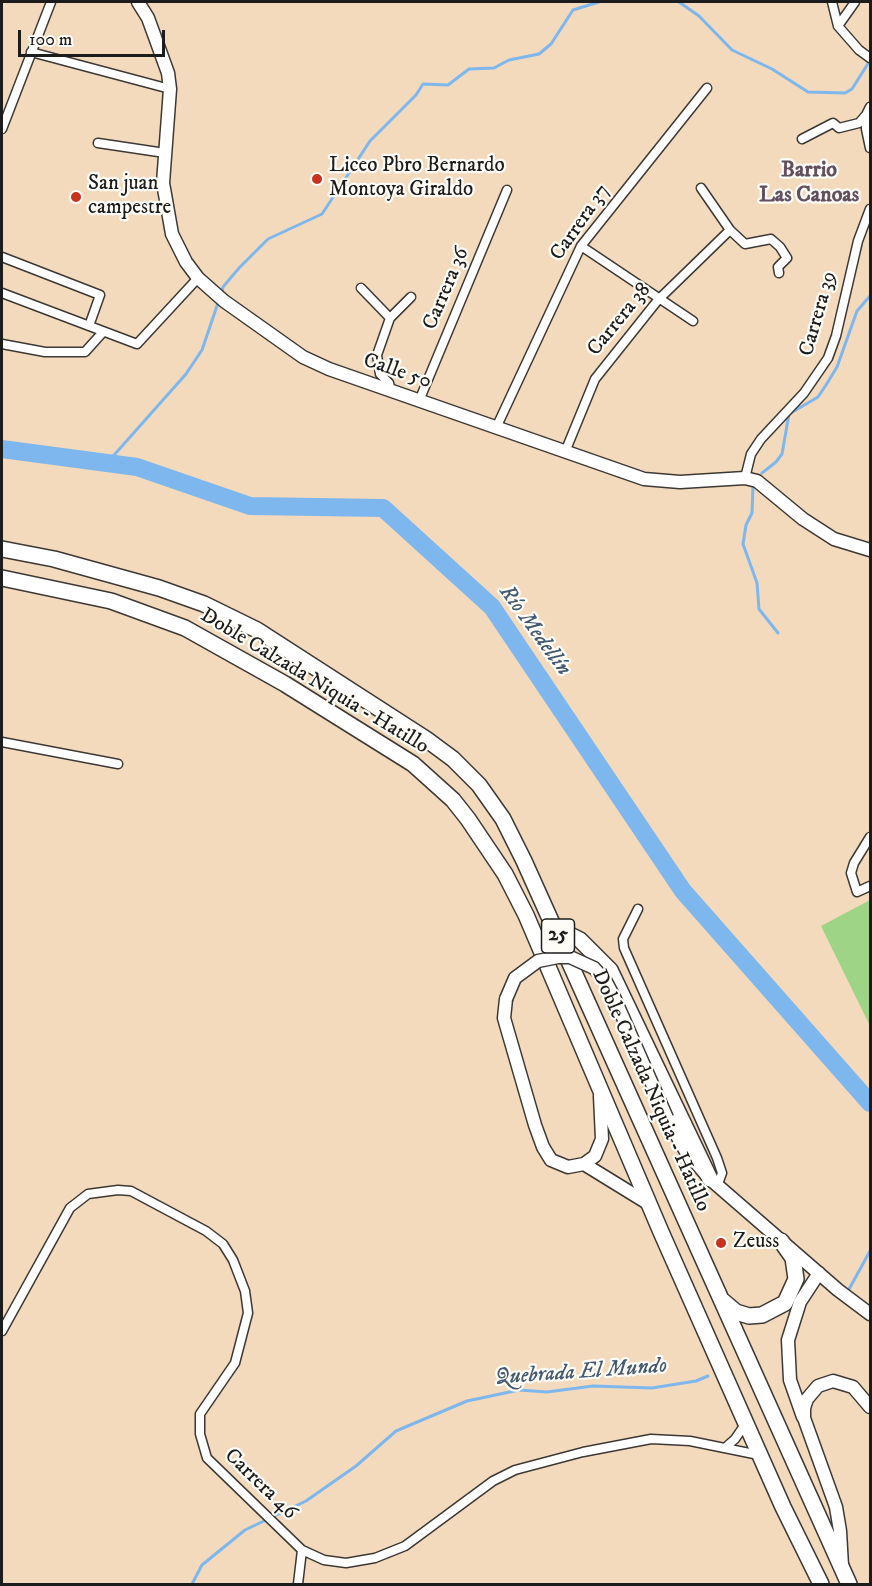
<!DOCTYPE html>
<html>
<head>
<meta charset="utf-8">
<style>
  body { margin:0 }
  #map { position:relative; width:872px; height:1586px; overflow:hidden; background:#f4dabd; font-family:"IM FELL DW Pica",serif }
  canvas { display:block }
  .frame { position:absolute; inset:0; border:3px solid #1c1c1c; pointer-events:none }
  .scale { position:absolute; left:18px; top:30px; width:147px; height:27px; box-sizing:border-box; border:3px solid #1c1c1c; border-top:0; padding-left:8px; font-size:18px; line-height:21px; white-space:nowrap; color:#1c1c1c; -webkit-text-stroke:4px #fdfcf7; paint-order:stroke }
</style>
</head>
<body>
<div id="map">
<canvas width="872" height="1586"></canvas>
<div class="frame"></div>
<div class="scale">100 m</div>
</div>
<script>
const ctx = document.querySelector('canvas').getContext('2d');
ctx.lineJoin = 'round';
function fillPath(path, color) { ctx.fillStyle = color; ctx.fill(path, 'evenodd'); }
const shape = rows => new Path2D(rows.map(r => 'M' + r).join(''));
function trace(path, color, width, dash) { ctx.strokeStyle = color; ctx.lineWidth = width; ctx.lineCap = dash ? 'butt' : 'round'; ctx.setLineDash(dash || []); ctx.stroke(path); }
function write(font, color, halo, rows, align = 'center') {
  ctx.font = font + ' "IM FELL DW Pica",serif'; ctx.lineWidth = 4.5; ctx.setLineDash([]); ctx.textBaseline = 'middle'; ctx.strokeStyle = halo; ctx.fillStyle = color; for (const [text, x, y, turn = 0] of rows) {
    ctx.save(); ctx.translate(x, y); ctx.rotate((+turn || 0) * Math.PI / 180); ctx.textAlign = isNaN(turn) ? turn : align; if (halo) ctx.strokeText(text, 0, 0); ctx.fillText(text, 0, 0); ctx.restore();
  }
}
fillPath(shape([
  [870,900,870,1026,821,926]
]), '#9ed485');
trace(shape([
  [679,2,699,16,732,50,772,69,808,92,845,93,852,89,869,62],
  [221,294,223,287,239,268,268,239,322,214,370,141,416,95,423,84,448,85,469,69,494,68,509,60,539,54,551,44,573,10,599,2],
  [107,463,186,374,202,350,219,300],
  [762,473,776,462,782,454,789,414,818,397,826,385,837,367,857,311,870,296],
  [753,486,752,513,746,525,743,544,757,583,759,609,778,633],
  [848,1291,870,1251],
  [192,1584,202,1565,245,1530,306,1501,356,1466,396,1431,467,1401,519,1390,547,1392,593,1386,652,1388,696,1381,708,1376]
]), '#7db7ee', 3);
trace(shape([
  [2,449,137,467,250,506,383,508,492,607,683,891,870,1103]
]), '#7db7ee', 18);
const street = shape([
  [832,2,838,26,859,50,870,58],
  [838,26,855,2],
  [31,52,170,89],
  [870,107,866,115,866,129,870,148],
  [2,129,51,2],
  [802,139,833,123,839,128,859,123,866,115],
  [98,143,165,153],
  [701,188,730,230,745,244,771,239,780,247,787,258,778,267,779,273],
  [581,246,693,321],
  [2,257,100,295,89,326],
  [361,288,390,318],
  [2,293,137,344,198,278],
  [2,344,45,352,85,352,103,332],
  [391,391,389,383,380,374,377,355,390,318,411,297],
  [419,401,507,190],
  [496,428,581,246,707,88],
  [565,452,595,379,658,300,730,230],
  [745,478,751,454,761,439,804,393,828,358,836,336,858,241,870,209],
  [2,742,118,764],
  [870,837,854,863,851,873,857,892,870,886],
  [638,909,623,939,624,948,717,1158,722,1173,717,1187],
  [2,1331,70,1208,88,1194,118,1190,131,1191,206,1231,223,1244,233,1260,245,1291,248,1313,235,1363,200,1414,200,1434,207,1458,302,1550,324,1560,346,1563,375,1558,405,1546,493,1481,515,1470,583,1452,651,1439,690,1441,759,1455],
  [726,1447,735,1439,746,1423],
  [298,1584,302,1550]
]);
const secondary = shape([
  [138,2,148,18,168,73,170,89,163,183,172,234,186,262,198,278,224,301,303,357,329,369,644,479,680,482,745,478,757,481,803,519,834,539,870,550],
  [506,999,504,1018,535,1125,543,1147,551,1160,568,1167,584,1164,595,1156,602,1139,600,1096],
  [667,1118,685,1150,710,1179,838,1290,870,1314],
  [584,1164,649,1204],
  [803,1417,790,1380,788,1340,800,1302,819,1273],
  [842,1566,840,1531,836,1507,804,1418,804,1408,807,1399,818,1386,833,1381,853,1387,870,1407]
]);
const highway = shape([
  [2,549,54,559,159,588,204,604,257,630,426,739,453,759,479,785,503,819,524,861,849,1584],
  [2,578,111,601,185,628,285,684,413,764,453,800,468,819,505,874,526,915,661,1232,783,1507,821,1584],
  [554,927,580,940,610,970,710,1179],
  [723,1301,736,1312,749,1316,762,1315,785,1303,796,1279,793,1258,781,1241]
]);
trace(street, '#3c3834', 11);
trace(secondary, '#3c3834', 15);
trace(highway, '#3c3834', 18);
trace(street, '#fff', 8);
trace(secondary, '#fff', 12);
trace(highway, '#fff', 15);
const secondaryBridge = shape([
  [506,999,515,978,538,961,558,957,570,957,594,968,605,980,614,997,667,1118]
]);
trace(secondaryBridge, '#3c3834', 15, []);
trace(secondaryBridge, '#fff', 12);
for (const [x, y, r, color] of [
  [317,179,6,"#c8321e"],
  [76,197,6,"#c8321e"],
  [721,1243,6,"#c8321e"]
]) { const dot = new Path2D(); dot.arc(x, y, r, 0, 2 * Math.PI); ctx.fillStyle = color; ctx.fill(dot); trace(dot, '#fdfcf7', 2); }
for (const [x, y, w] of [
  [558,936,33]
]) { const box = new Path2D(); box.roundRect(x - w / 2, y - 17, w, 34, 4.5); ctx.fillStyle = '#fdfcf7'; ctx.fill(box); trace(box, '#1c1c1c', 1.5); }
write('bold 20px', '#1c1c1c', null, [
  ["25",558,936]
]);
write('21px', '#1c1c1c', '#fdfcf7', [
  ["Liceo Pbro Bernardo",329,167],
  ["Montoya Giraldo",329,191],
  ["San juan",88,185],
  ["campestre",88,209],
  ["Zeuss",733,1243]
], 'left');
write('21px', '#1c1c1c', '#fdfcf7', [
  ["Carrera 37",581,223,-55],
  ["Carrera 36",447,289,-67],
  ["Carrera 39",819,314,-74],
  ["Carrera 38",620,320,-51],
  ["Calle 50",397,372,19],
  ["Doble Calzada Niquia - Hatillo",314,682,31],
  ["Doble Calzada Niquia - Hatillo",650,1091,66],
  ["Carrera 46",260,1485,44]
]);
write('bold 22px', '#634f5e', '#fdfcf7', [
  ["Barrio",809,171],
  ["Las Canoas",809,196]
]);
write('italic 22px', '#435a70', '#fdfcf7', [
  ["Río Medellín",534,631,54],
  ["Quebrada El Mundo",581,1373,-4]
]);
</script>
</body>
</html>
